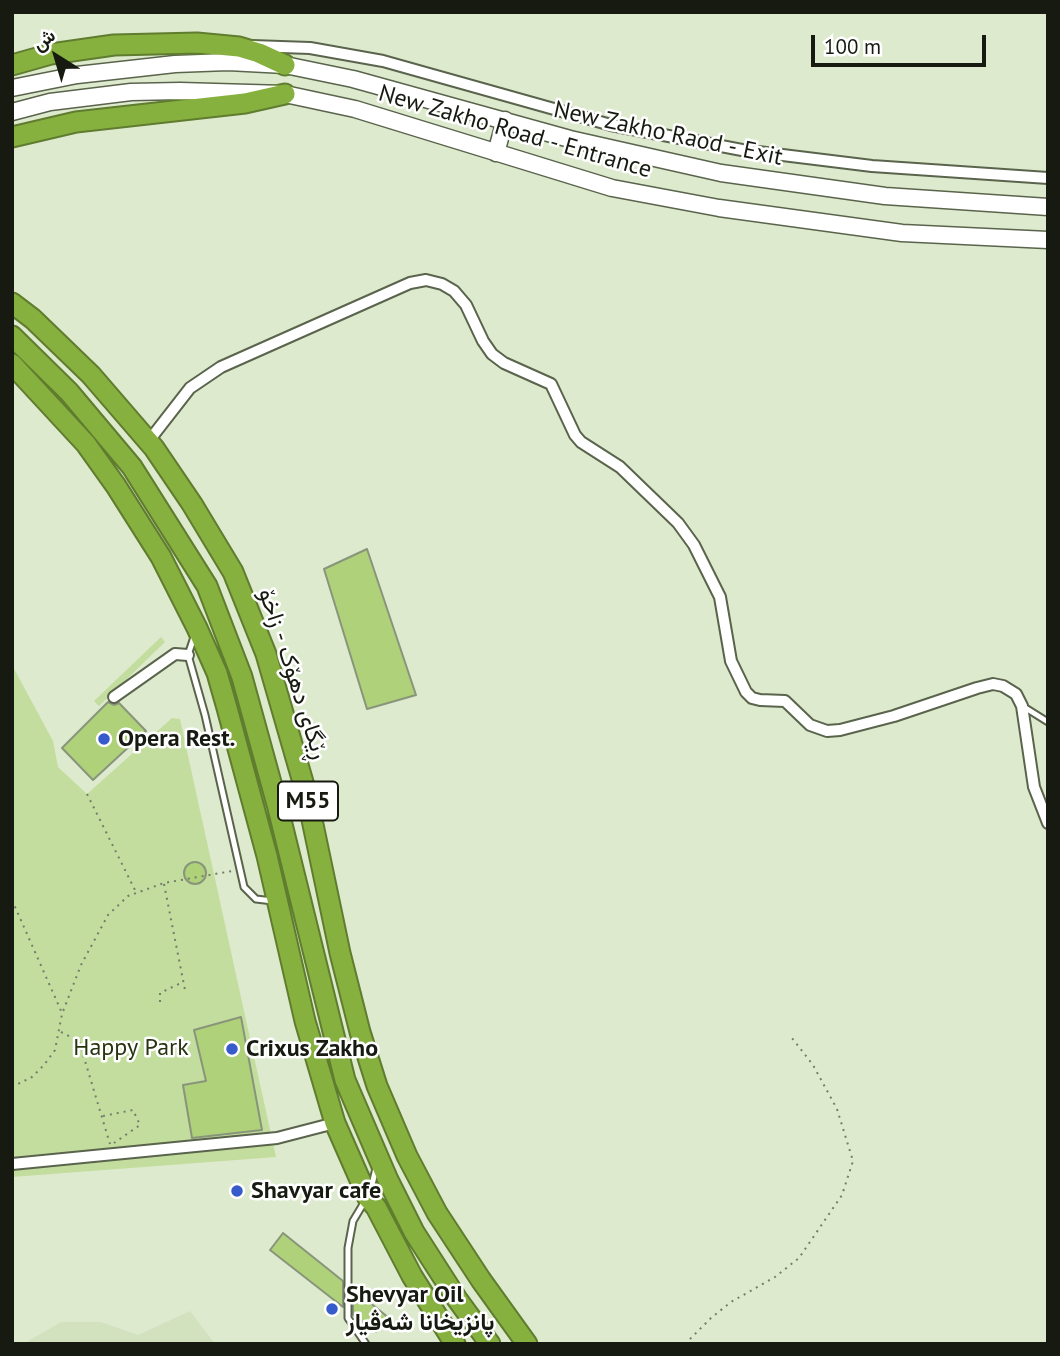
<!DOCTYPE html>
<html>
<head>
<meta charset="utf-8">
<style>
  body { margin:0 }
  #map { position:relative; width:1060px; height:1356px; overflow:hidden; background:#deeace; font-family:"PT Sans",Vazirmatn,sans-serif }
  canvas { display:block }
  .frame { position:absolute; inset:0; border:14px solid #161a10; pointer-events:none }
  .north { position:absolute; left:21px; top:21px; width:70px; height:70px; -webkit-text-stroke:5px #fff; paint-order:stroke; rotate:323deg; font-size:19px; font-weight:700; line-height:28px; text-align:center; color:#161a10 }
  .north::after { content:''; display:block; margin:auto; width:24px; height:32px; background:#161a10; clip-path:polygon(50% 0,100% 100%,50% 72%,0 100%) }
  .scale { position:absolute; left:811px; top:35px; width:175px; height:32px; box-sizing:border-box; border:4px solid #161a10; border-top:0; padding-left:9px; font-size:21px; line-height:24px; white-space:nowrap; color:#161a10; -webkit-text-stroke:5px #fff; paint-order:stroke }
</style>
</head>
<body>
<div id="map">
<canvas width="1060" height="1356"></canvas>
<div class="frame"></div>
<div class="north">ش</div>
<div class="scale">100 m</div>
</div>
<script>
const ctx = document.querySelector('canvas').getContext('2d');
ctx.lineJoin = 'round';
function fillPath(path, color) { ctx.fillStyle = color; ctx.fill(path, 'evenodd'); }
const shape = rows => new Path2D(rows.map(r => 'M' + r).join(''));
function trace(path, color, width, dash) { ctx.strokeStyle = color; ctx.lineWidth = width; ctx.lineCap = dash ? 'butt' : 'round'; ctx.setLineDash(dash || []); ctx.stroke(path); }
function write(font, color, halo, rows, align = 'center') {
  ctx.font = font + ' "PT Sans",Vazirmatn,sans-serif'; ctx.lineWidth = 5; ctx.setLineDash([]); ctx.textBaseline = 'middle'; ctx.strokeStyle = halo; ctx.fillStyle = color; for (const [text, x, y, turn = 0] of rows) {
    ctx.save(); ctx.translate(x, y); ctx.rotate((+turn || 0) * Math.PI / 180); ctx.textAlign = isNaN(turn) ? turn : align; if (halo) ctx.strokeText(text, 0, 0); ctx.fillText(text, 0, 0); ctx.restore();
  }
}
fillPath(shape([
  [190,1311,215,1344,23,1344,61,1322,101,1322,138,1335]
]), '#d2e2bf');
fillPath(shape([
  [161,637,165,642,99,706,94,701],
  [12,665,53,741,58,767,87,794,172,718,180,719,276,1157,12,1177]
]), '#c3dd9f');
const building = shape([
  [367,549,416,695,367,709,324,569,367,549],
  [108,702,114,705,119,703,146,731,93,780,62,748,108,702],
  '184 873a11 11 0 1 1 22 0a11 11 0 1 1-22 0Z',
  [241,1017,262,1130,192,1138,183,1085,206,1081,194,1030,241,1017],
  [283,1233,343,1281,343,1307,270,1250,283,1233],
  [353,1289,389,1318,376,1332,353,1315,353,1289]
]);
fillPath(building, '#aed17a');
trace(building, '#89957b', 2);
const lane = shape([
  [195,634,188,655,205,715,244,887,256,899,273,901],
  [1024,707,1048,722],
  [371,1189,376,1168],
  [365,1201,353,1221,348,1248,348,1318,366,1344]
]);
const street = shape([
  [252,46,310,48,383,61,611,125,742,150,872,166,1048,178],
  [148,442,190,388,221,367,410,283,426,280,442,284,454,291,466,305,483,341,492,354,504,363,551,384,575,435,581,442,620,467,678,523,694,545,720,597,731,661,746,692,752,698,760,700,785,701,810,725,827,731,840,730,894,716,977,688,993,684,1003,686,1016,694,1022,706,1034,787,1048,823],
  [114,697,175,654,188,655],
  [12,1164,277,1138,335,1123]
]);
const secondary = shape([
  [12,88,77,75,175,64,228,62,285,65,353,79,570,139,721,173,885,196,1048,207],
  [12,112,50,102,131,92,180,91,285,94,355,109,612,188,719,208,902,233,1048,240],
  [496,153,505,120]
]);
const highway = shape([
  [12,65,51,54,114,45,197,43,239,47,259,53,285,65],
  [12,137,76,122,245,103,285,94],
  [12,303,33,319,91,375,154,448,192,504,233,572,266,654,307,796,340,953,360,1032,377,1086,407,1156,437,1213,481,1280,527,1344],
  [12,336,69,392,132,467,207,586,242,677,278,808,345,1080,388,1180,414,1232,457,1299,490,1344],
  [12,364,86,444,116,486,161,557,197,628,217,673,227,708,267,856,305,1021,335,1123,368,1198,376,1207,412,1276,455,1344]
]);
trace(lane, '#5a644c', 9);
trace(street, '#5a644c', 14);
trace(secondary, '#5a644c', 19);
trace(highway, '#5f7c2f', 23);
trace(shape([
  [87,794,136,892],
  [164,884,185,990],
  [12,900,62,1013],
  [160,1002,160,993,183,982],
  [61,1032,79,1041,110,1144],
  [12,1087,32,1077,44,1065,55,1050,62,1014,81,965,108,915,128,896,164,883,232,871],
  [103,1116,133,1110,140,1125,114,1143],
  [545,1344,559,1344],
  [685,1344,711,1318,731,1302,775,1277,799,1258,842,1195,853,1161,837,1109,813,1065,792,1038]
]), '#747c6a', 2, [2, 5]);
trace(lane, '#fff', 5);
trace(street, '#fff', 10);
trace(secondary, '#fff', 16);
trace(highway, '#87b13f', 19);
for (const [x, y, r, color] of [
  [104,739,7,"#385bcc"],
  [232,1049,7,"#385bcc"],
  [237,1191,7,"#385bcc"],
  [332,1309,7,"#385bcc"]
]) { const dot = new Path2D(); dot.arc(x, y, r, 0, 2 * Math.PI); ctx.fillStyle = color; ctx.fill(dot); trace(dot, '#fff', 2.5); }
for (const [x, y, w] of [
  [308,801,60]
]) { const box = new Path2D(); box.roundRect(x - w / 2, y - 19.5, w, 39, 5); ctx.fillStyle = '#fff'; ctx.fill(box); trace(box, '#161a10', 2); }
write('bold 23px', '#161a10', null, [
  ["M55",308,801]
]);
write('24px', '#161a10', '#fff', [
  ["New Zakho Road - Entrance",515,132,16],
  ["New Zakho Raod - Exit",668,134,12],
  ["ڕێگای دهۆک - زاخۆ",293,674,72]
]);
write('bold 24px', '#161a10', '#fff', [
  ["Opera Rest.",118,739],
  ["Crixus Zakho",246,1049],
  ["Shavyar cafe",251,1191],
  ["Shevyar Oil",346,1295],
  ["پانزيخانا شەڤيار",346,1323]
], 'left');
write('24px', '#273410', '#fff', [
  ["Happy Park",131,1048]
]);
</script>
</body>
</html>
